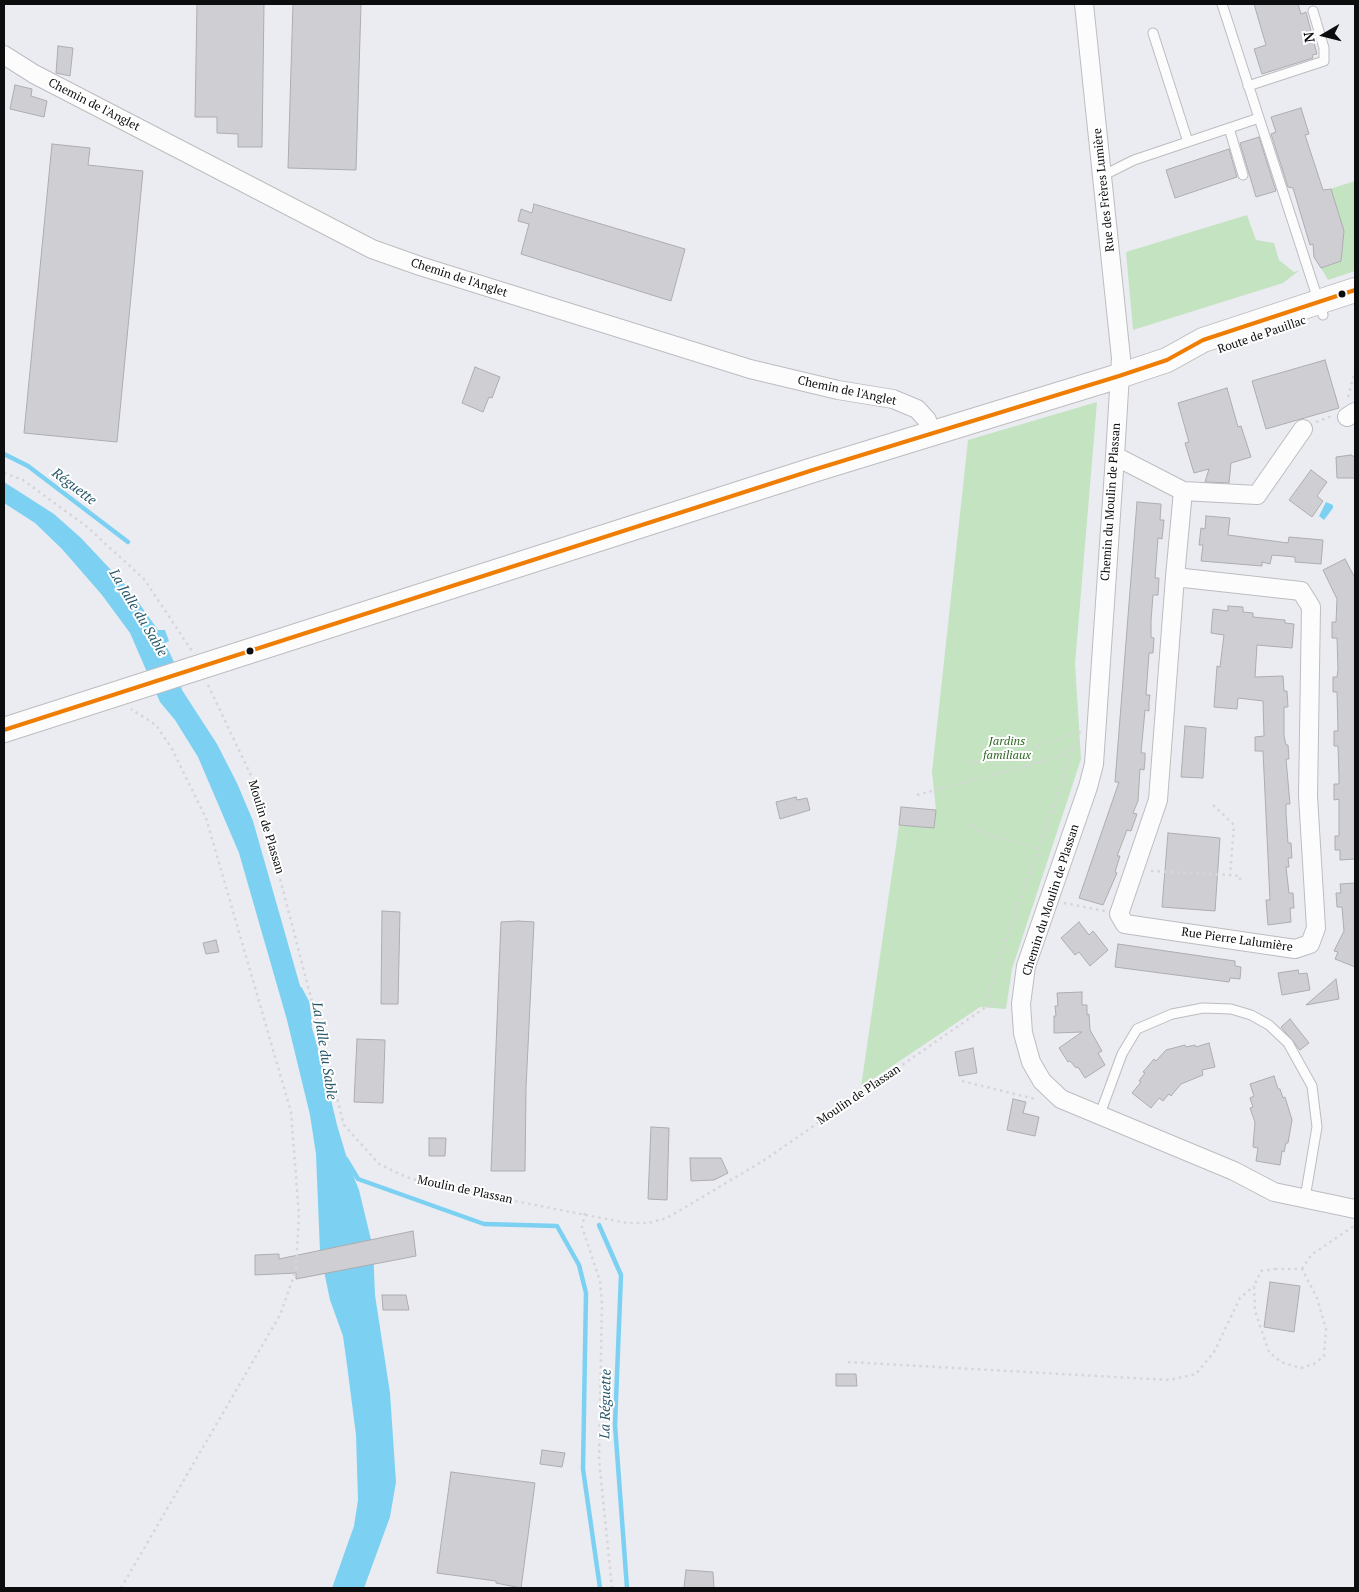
<!DOCTYPE html>
<html>
<head>
<meta charset="utf-8">
<style>
  body { margin:0 }
  #map { position:relative; width:1359px; height:1592px; overflow:hidden; background:#ebecf1; font-family:"PT Serif",serif }
  canvas { display:block }
  .frame { position:absolute; inset:0; border:5px solid #0c0d0f; pointer-events:none }
  .north { position:absolute; left:1299px; top:10px; width:50px; height:50px; -webkit-text-stroke:4px #fff; paint-order:stroke; rotate:262deg; font-size:14px; font-weight:700; line-height:20px; text-align:center; color:#0c0d0f }
  .north::after { content:''; display:block; margin:auto; width:18px; height:22px; background:#0c0d0f; clip-path:polygon(50% 0,100% 100%,50% 72%,0 100%) }
</style>
</head>
<body>
<div id="map">
<canvas width="1359" height="1592"></canvas>
<div class="frame"></div>
<div class="north">N</div>
</div>
<script>
const ctx = document.querySelector('canvas').getContext('2d');
ctx.lineJoin = 'round';
function fillPath(path, color) { ctx.fillStyle = color; ctx.fill(path, 'evenodd'); }
const shape = rows => new Path2D(rows.map(r => 'M' + r).join(''));
function trace(path, color, width, dash) { ctx.strokeStyle = color; ctx.lineWidth = width; ctx.lineCap = dash ? 'butt' : 'round'; ctx.setLineDash(dash || []); ctx.stroke(path); }
function write(font, color, halo, rows, align = 'center') {
  ctx.font = font + ' "PT Serif",serif'; ctx.lineWidth = 4; ctx.setLineDash([]); ctx.textBaseline = 'middle'; ctx.strokeStyle = halo; ctx.fillStyle = color; for (const [text, x, y, turn = 0] of rows) {
    ctx.save(); ctx.translate(x, y); ctx.rotate((+turn || 0) * Math.PI / 180); ctx.textAlign = isNaN(turn) ? turn : align; if (halo) ctx.strokeText(text, 0, 0); ctx.fillText(text, 0, 0); ctx.restore();
  }
}
fillPath(shape([
  [1355,181,1355,271,1328,280,1321,268,1341,261,1344,229,1340,228,1339,215,1330,189],
  [1247,215,1256,240,1274,243,1279,260,1294,272,1300,270,1283,283,1133,330,1126,252],
  [1097,402,1075,664,1081,759,1012,969,1006,1009,980,1007,861,1087,899,825,934,827,936,810,932,772,968,440]
]), '#c4e3c1');
fillPath(shape([
  [4,482,54,514,81,538,129,589,158,630,165,630,169,641,165,643,174,662,182,690,217,744,237,783,253,821,324,1070,337,1125,349,1165,359,1190,373,1248,375,1295,390,1393,396,1482,390,1517,364,1588,332,1588,354,1526,358,1500,356,1435,347,1365,343,1336,330,1300,320,1252,316,1154,310,1115,287,1020,239,853,198,757,175,720,160,702,130,633,102,595,62,549,35,523,4,503],
  [1326,502,1333,505,1333,508,1324,520,1319,516]
]), '#7cd1f2');
trace(shape([
  [4,454,28,466,128,542],
  [300,989,307,1002,310,1024],
  [346,1159,358,1179,484,1224,557,1226,579,1265,586,1293,583,1469,600,1588],
  [599,1225,621,1275,615,1425,627,1588]
]), '#7cd1f2', 4.5);
const building = shape([
  [197,4,264,4,262,147,238,147,238,134,217,133,217,117,195,117,197,4],
  [293,4,361,4,356,170,288,168,293,4],
  [1254,4,1298,4,1301,14,1306,12,1317,54,1312,55,1313,58,1262,74,1254,49,1266,45,1254,4],
  [58,46,73,48,70,76,56,73,58,46],
  [15,85,32,89,31,96,47,101,44,117,10,109,15,85],
  [1301,108,1309,134,1305,135,1323,190,1331,189,1344,231,1341,261,1321,268,1314,257,1313,244,1310,245,1293,188,1288,187,1271,134,1276,132,1271,117,1301,108],
  [1259,137,1276,191,1256,197,1240,143,1259,137],
  [52,144,90,148,88,165,143,171,117,442,24,433,52,144],
  [1229,149,1237,177,1175,198,1166,170,1229,149],
  [534,204,685,249,671,301,521,254,529,224,518,221,521,209,532,213,534,204],
  [1325,360,1339,408,1266,429,1252,381,1325,360],
  [475,367,500,377,492,398,489,397,483,412,462,403,475,367],
  [1227,388,1238,427,1241,426,1251,457,1231,463,1229,483,1205,482,1209,469,1194,473,1185,443,1189,442,1178,403,1227,388],
  [1351,455,1355,457,1355,478,1337,478,1336,457,1351,455],
  [1311,470,1327,482,1317,496,1323,501,1312,517,1289,500,1311,470],
  [1137,502,1161,504,1160,520,1164,520,1162,539,1158,538,1156,564,1155,578,1159,578,1158,595,1153,595,1151,621,1151,637,1154,638,1153,653,1149,653,1146,695,1150,695,1149,702,1149,711,1145,710,1141,753,1145,753,1145,760,1144,770,1140,769,1138,801,1133,813,1137,814,1131,831,1127,830,1117,856,1120,856,1115,872,1117,873,1103,905,1079,898,1119,782,1115,782,1137,502],
  [1206,516,1230,518,1228,535,1288,543,1289,537,1323,540,1321,564,1295,562,1295,557,1272,555,1270,564,1262,562,1262,566,1201,561,1203,545,1199,545,1201,528,1205,529,1206,516],
  [1345,559,1355,578,1355,859,1340,860,1340,850,1335,850,1335,836,1339,836,1339,799,1334,800,1334,784,1339,784,1339,776,1338,746,1334,746,1334,731,1338,731,1337,692,1333,692,1333,677,1337,677,1338,669,1337,638,1332,638,1332,622,1336,622,1337,599,1323,570,1345,559],
  [1228,606,1243,607,1243,612,1253,613,1253,617,1285,620,1285,623,1294,624,1292,648,1257,645,1255,677,1283,676,1284,691,1287,691,1288,707,1284,707,1284,736,1286,745,1288,745,1289,759,1286,759,1290,804,1286,804,1286,813,1288,843,1291,843,1292,858,1288,858,1289,867,1286,867,1289,893,1293,893,1294,908,1290,908,1291,922,1268,925,1266,900,1270,900,1263,751,1255,751,1255,737,1264,736,1263,701,1238,698,1237,709,1214,707,1217,666,1220,667,1224,635,1211,633,1213,609,1228,611,1228,606],
  [1185,726,1206,728,1203,778,1181,777,1185,726],
  [796,797,797,800,807,798,810,810,780,819,776,802,796,797],
  [901,807,936,810,934,828,899,825,901,807],
  [1168,833,1220,838,1215,911,1162,907,1168,833],
  [1355,883,1355,967,1335,959,1338,952,1334,951,1344,931,1342,907,1337,907,1336,893,1341,893,1340,884,1355,883],
  [382,911,400,912,398,1004,381,1004,382,911],
  [518,921,534,922,526,1088,525,1171,491,1171,501,922,518,921],
  [1079,922,1089,935,1093,931,1108,950,1090,966,1079,952,1075,955,1061,938,1079,922],
  [216,940,219,952,206,954,203,943,216,940],
  [1118,944,1235,961,1235,966,1241,967,1240,979,1230,978,1229,982,1115,967,1118,944],
  [1298,970,1299,974,1307,973,1310,990,1282,995,1278,973,1298,970],
  [1336,979,1339,999,1306,1005,1336,979],
  [1082,992,1082,1005,1087,1005,1087,1015,1089,1014,1090,1030,1102,1051,1098,1053,1105,1065,1085,1078,1078,1067,1076,1068,1070,1061,1068,1062,1059,1048,1082,1032,1054,1033,1054,1016,1056,1016,1055,1006,1058,1006,1057,993,1082,992],
  [1290,1019,1309,1043,1300,1050,1281,1027,1290,1019],
  [357,1039,385,1040,383,1103,354,1102,357,1039],
  [1209,1043,1215,1067,1202,1070,1203,1075,1181,1084,1171,1096,1169,1094,1163,1101,1159,1098,1151,1108,1132,1093,1141,1082,1139,1081,1145,1073,1143,1072,1154,1059,1156,1061,1166,1050,1185,1045,1186,1047,1195,1045,1196,1047,1209,1043],
  [973,1048,977,1073,959,1076,955,1052,973,1048],
  [1274,1076,1278,1089,1280,1089,1283,1098,1285,1097,1292,1120,1288,1143,1286,1143,1284,1152,1282,1151,1280,1165,1256,1161,1258,1148,1253,1147,1255,1122,1250,1108,1253,1107,1250,1098,1254,1096,1250,1084,1274,1076],
  [1013,1099,1026,1102,1023,1113,1039,1117,1035,1136,1007,1130,1013,1099],
  [651,1127,669,1128,667,1200,648,1199,651,1127],
  [429,1138,446,1138,445,1156,429,1156,429,1138],
  [690,1158,721,1158,728,1173,714,1180,691,1181,690,1158],
  [413,1231,416,1256,296,1279,296,1273,255,1275,255,1255,279,1254,279,1259,413,1231],
  [1270,1282,1300,1286,1294,1332,1264,1327,1270,1282],
  [382,1295,406,1295,409,1310,383,1310,382,1295],
  [836,1374,856,1374,857,1386,836,1386,836,1374],
  [542,1450,565,1453,562,1467,540,1464,542,1450],
  [451,1472,535,1483,521,1588,496,1583,496,1581,437,1573,451,1472],
  [686,1570,713,1572,714,1588,684,1588,686,1570]
]);
fillPath(building, '#cfced2');
trace(building, '#adacb0', 1);
const service = shape([
  [1222,4,1323,315],
  [1153,33,1188,142],
  [1248,86,1324,61,1324,48,1313,11],
  [1229,128,1243,175],
  [1102,176,1134,160,1259,118],
  [1100,1114,1122,1054,1137,1029,1172,1014,1203,1008,1231,1009,1251,1015,1269,1025,1288,1043,1312,1086,1317,1127,1305,1198]
]);
const minor = shape([
  [1084,4,1121,358,1115,456,1094,764,1088,787,1026,966,1021,1004,1023,1033,1031,1062,1042,1081,1061,1099,1234,1171,1274,1192,1355,1209],
  [4,55,34,74,372,249,420,266,750,369,838,390,893,399,917,409,927,420,930,435],
  [1347,417,1355,412],
  [1115,456,1183,491,1175,577,1158,800,1119,914,1125,924,1295,949,1310,944,1316,928,1308,796,1311,607,1301,591,1175,577],
  [1183,491,1257,495,1303,429]
]);
const secondary = shape([
  [4,730,813,470,1119,376,1167,360,1203,340,1355,290]
]);
trace(service, '#bcbdc0', 11);
trace(minor, '#bcbdc0', 20);
trace(secondary, '#bcbdc0', 26);
trace(shape([
  [1348,397,1355,371],
  [1316,422,1332,416],
  [4,473,23,480,86,526,144,579,192,651],
  [208,685,256,786,344,1125,379,1164,406,1177,438,1186,627,1223,648,1223,667,1218,763,1161,986,1007,1004,1004],
  [968,763,996,760,1079,732],
  [917,795,1062,756,1072,747],
  [1213,805,1234,825,1230,875,1240,876,1240,881],
  [972,824,979,832,1038,848],
  [1151,871,1230,875],
  [1064,903,1105,911],
  [992,1004,990,989,993,977,1080,731],
  [962,1081,1035,1099],
  [585,1213,582,1227,600,1281,602,1303,599,1460,612,1588],
  [1275,1269,1302,1269,1317,1298,1326,1329,1324,1356,1314,1364,1301,1368,1281,1362,1269,1352,1255,1311,1254,1286,1261,1271,1275,1269],
  [1302,1269,1311,1255,1354,1226],
  [848,1362,1169,1380,1196,1374,1214,1352,1240,1298,1254,1286],
  [121,1588,280,1315,296,1270,299,1215,291,1112,206,818,172,749,156,725,131,709]
]), '#d6d6d8', 2.5, [2.5, 4]);
trace(service, '#fcfcfd', 9);
trace(minor, '#fcfcfd', 18);
trace(secondary, '#fcfcfd', 24);
trace(shape([
  [4,730,813,470,1119,376,1167,360,1203,340,1355,290]
]), '#ee7d01', 4);
for (const [x, y, r, color] of [
  [1342,294,4.5,"#0c0d0f"],
  [250,651,4.5,"#0c0d0f"]
]) { const dot = new Path2D(); dot.arc(x, y, r, 0, 2 * Math.PI); ctx.fillStyle = color; ctx.fill(dot); trace(dot, '#fff', 2); }
write('12px', '#0c0d0f', '#fff', [
  ["Chemin de l'Anglet",94,105,27],
  ["Rue des Frères Lumière",1104,190,-96],
  ["Chemin de l'Anglet",459,278,18],
  ["Route de Pauillac",1262,335,-19],
  ["Chemin de l'Anglet",847,391,12],
  ["Chemin du Moulin de Plassan",1111,502,-86],
  ["Moulin de Plassan",266,827,73],
  ["Chemin du Moulin de Plassan",1051,900,-72],
  ["Rue Pierre Lalumière",1237,940,8],
  ["Moulin de Plassan",859,1095,-34],
  ["Moulin de Plassan",465,1190,12]
]);
write('italic 12px', '#2a661e', '#fff', [
  ["Jardins",1007,742],
  ["familiaux",1007,756]
]);
write('italic 14px', '#26576a', '#fff', [
  ["Réguette",74,487,37],
  ["La Jalle du Sable",138,613,59],
  ["La Jalle du Sable",324,1051,81],
  ["La Réguette",606,1404,-89]
]);
</script>
</body>
</html>
